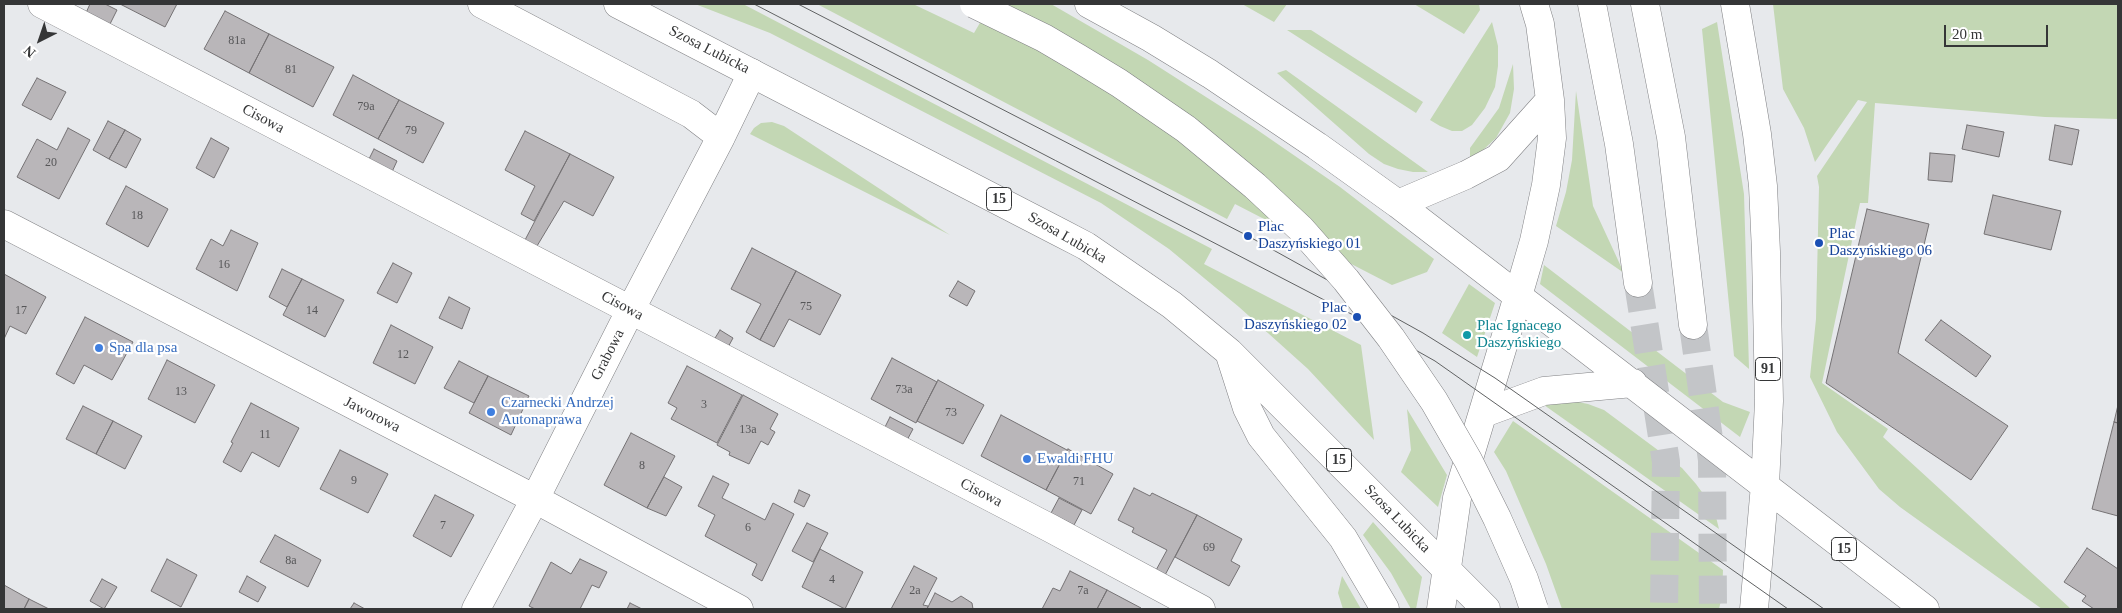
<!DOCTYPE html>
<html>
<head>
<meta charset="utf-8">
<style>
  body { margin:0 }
  #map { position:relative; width:2122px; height:613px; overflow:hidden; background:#e7e9ec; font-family:"Times New Roman",serif }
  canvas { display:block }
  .frame { position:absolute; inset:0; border:5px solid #353637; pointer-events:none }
  .north { position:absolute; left:15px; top:15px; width:50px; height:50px; -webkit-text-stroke:4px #fff; paint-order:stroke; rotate:221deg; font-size:14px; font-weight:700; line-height:20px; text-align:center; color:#353637 }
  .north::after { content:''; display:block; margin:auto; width:18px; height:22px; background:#353637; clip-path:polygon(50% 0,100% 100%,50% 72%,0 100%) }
  .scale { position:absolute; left:1944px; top:25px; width:104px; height:22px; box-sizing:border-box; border:2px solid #353637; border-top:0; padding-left:6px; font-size:15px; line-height:18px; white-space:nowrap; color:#353637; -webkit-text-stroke:4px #fff; paint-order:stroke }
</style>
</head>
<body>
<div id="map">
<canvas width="2122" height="613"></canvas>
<div class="frame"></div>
<div class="north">N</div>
<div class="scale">20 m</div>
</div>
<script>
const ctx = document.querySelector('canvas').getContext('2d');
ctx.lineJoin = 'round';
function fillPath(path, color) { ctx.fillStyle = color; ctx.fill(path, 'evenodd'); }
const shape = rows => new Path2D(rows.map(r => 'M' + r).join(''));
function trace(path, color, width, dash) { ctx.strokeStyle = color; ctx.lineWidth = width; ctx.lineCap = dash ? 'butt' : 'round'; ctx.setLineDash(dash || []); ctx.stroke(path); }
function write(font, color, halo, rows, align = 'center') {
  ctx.font = font + ' "Times New Roman",serif'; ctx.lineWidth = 4.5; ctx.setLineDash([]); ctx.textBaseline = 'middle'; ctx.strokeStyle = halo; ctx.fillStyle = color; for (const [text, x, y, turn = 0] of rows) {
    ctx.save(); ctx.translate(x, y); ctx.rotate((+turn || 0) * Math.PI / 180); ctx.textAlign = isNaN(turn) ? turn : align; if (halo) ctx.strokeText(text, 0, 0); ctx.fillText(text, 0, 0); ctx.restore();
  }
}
fillPath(shape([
  [695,4,743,4,1212,249,1204,264,1361,345,1374,440,1308,369,1239,307,1169,249,1101,203,770,33],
  [817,4,913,4,974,33,991,4,1051,4,1148,60,1253,127,1340,187,1434,259,1427,272,1392,285,1235,204,1227,219],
  [1242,4,1287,4,1274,22],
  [1414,4,1479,4,1480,10,1464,34],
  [1773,4,2118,4,2118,119,2045,117,1875,103,1868,203,1860,203,1822,383,1888,429,1883,437,2071,609,2042,609,1900,507,1879,489,1837,432,1810,377,1816,319,1819,187,1817,176,1867,102,1858,100,1815,162,1804,128,1783,89],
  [1492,22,1498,46,1498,66,1495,87,1485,108,1472,125,1462,131,1452,131,1440,126,1430,120],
  [1717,22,1744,194,1749,369,1734,356,1702,29],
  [1287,30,1311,30,1423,102,1416,113],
  [1513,64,1514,89,1510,113,1496,138,1470,162,1470,148,1499,108],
  [1286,70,1428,172,1413,172,1398,169,1384,164,1369,154,1277,73],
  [1576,91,1593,206,1624,273,1556,226,1566,192,1572,160],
  [772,122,784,126,950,235,750,134,754,128,761,123],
  [1544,265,1723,402,1750,412,1740,437,1540,284],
  [1469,284,1495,303,1477,357,1442,333],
  [1573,401,1588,404,1604,410,1682,468,1696,484,1707,499,1715,513,1719,529,1544,405],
  [1407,409,1447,475,1438,507,1401,472,1411,450],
  [1513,421,1723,570,1722,596,1719,609,1562,609,1546,564,1506,471,1494,452],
  [1373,522,1422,577,1416,609,1411,609,1391,573,1363,535],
  [1342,576,1361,609,1343,609,1338,593]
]), '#c3d7b4');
const building = shape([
  [90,4,105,4,117,10,108,28,85,15,90,4],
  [120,4,177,4,165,27,120,4],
  [225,11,269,34,249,73,204,49,225,11],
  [269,34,334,67,313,107,249,73,269,34],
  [353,75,399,100,378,139,333,115,353,75],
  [37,78,66,92,51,120,22,105,37,78],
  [399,100,444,123,423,163,378,139,399,100],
  [108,121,125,130,109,159,93,150,108,121],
  [1967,125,2004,132,1999,157,1962,149,1967,125],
  [2055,125,2079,130,2072,165,2049,160,2055,125],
  [68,128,90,140,59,199,17,177,37,139,57,150,68,128],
  [125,130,141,139,126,168,109,159,125,130],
  [525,131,570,154,534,221,521,214,535,186,505,170,525,131],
  [211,138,229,148,214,178,196,168,211,138],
  [374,149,397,161,391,174,368,161,374,149],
  [1930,153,1955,155,1952,182,1928,180,1930,153],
  [570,154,614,177,593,216,564,201,534,251,525,240,570,154],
  [126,186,168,209,148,247,106,224,126,186],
  [1993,195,2061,211,2051,250,1984,234,1993,195],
  [1867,209,1929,224,1898,353,2008,426,1971,480,1826,383,1867,209],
  [231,230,258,243,237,291,196,269,211,239,223,246,231,230],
  [752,248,796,271,760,340,746,332,761,304,731,289,752,248],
  [393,263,412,273,397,303,377,293,393,263],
  [282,269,302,279,287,307,269,297,282,269],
  [796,271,841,295,820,335,789,319,774,347,760,340,796,271],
  [4,274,46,297,26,334,10,326,4,339,4,274],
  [302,279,344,300,325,337,283,315,302,279],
  [958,281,975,291,967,306,949,296,958,281],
  [449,297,470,308,462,329,439,318,449,297],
  [85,317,133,342,112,380,84,365,74,384,56,374,85,317],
  [1941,320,1991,356,1976,377,1925,340,1941,320],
  [391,325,433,347,415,384,373,363,391,325],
  [720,330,733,338,726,351,712,343,720,330],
  [892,358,937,382,916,423,871,399,892,358],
  [167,360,215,385,195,423,148,399,167,360],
  [459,361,488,376,474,403,444,388,459,361],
  [687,366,742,395,717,443,671,419,677,408,668,403,687,366],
  [488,376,529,396,511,435,469,413,488,376],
  [938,380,984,405,963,444,917,421,938,380],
  [743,395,778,414,770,429,775,432,768,445,761,441,749,464,729,455,730,452,717,445,743,395],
  [251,403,299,428,279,467,252,452,241,472,223,462,233,443,231,442,251,403],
  [2118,405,2118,423,2114,422,2118,405],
  [83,406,113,421,96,454,66,439,83,406],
  [1001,415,1067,450,1046,490,981,456,1001,415],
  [890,417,913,429,905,444,882,433,890,417],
  [113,421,142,436,125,469,96,454,113,421],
  [2114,422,2118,423,2118,516,2092,509,2114,422],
  [631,433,675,456,647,508,604,485,631,433],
  [1068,449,1113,474,1091,514,1046,490,1068,449],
  [340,450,388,474,368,513,320,489,340,450],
  [713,476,729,484,722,498,765,520,773,503,794,514,762,581,752,575,757,564,705,536,715,515,698,506,713,476],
  [664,477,682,487,666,516,647,508,664,477],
  [1134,488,1150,496,1152,493,1197,515,1164,577,1155,572,1167,550,1132,532,1134,528,1118,520,1134,488],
  [799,490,810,495,804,507,794,502,799,490],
  [435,495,474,515,451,557,413,536,435,495],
  [1059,498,1082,510,1074,525,1051,513,1059,498],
  [1197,515,1242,539,1231,561,1240,566,1229,586,1175,557,1197,515],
  [807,523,828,533,813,562,792,551,807,523],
  [275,535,321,560,308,587,260,562,275,535],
  [2087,548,2118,569,2118,609,2094,609,2082,601,2086,596,2064,582,2087,548],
  [820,549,863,572,845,609,802,587,820,549],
  [167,559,197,575,181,607,151,591,167,559],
  [580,559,607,572,599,588,592,585,580,609,535,609,529,606,551,562,571,574,580,559],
  [914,566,937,578,923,605,928,606,927,609,891,609,914,566],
  [1070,571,1107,590,1097,609,1042,609,1053,588,1060,591,1070,571],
  [247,576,266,587,258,602,239,592,247,576],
  [102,579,117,587,104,609,90,601,102,579],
  [4,585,29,599,24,609,4,609,4,585],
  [1107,590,1141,608,1141,609,1097,609,1107,590],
  [935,593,952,602,961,596,972,603,973,609,927,609,935,593],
  [29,599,49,609,24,609,29,599],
  [354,603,365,609,350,609,354,603],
  [630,603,642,609,627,609,630,603]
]);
fillPath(building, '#b9b6b9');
trace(building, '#757274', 1);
trace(shape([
  [1638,283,1666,462,1664,609],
  [1693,325,1712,460,1713,609]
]), '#c3c5c8', 28, [28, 14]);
const street = shape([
  [42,4,1050,528,1201,609],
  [482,4,691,114,721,137],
  [4,224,535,499,739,609],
  [476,609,535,499,630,311,721,137,752,73]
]);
const secondary = shape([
  [1592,4,1619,144,1638,283],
  [1645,4,1671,137,1693,325]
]);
const primary = shape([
  [618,4,1061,233,1086,246,1172,305,1229,352,1486,609],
  [1089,4,1151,38,1210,74,1317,146,1398,204,1925,609],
  [1735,4,1757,134,1763,186,1766,252,1769,401,1765,485,1754,609],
  [1398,204,1466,175,1498,158,1550,100],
  [1230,355,1247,408,1261,436,1343,538,1385,609],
  [1484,413,1544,391,1633,383],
  [1441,609,1457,498,1518,296,1534,241,1546,185,1552,138,1550,100,1540,24,1534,4]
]);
trace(street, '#808184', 29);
trace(secondary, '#808184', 29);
trace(primary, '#808184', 29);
trace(street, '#fff', 28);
trace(secondary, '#fff', 28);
trace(primary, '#fff', 28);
trace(shape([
  [754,4,1357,317,1435,361,1788,609],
  [798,4,1248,236,1423,333,1495,378,1824,609]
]), '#606263', 1);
const primaryBridge = shape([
  [974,4,1044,38,1078,58,1119,83,1186,129,1255,186,1301,229,1346,280,1391,338,1434,401,1468,460,1497,518,1524,579,1534,609]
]);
trace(primaryBridge, '#808184', 29, []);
trace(primaryBridge, '#fff', 28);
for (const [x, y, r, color] of [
  [1248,236,5,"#1a4fb4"],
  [1819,243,5,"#1a4fb4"],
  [1357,317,5,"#1a4fb4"],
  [1467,335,5,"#0f9aa8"],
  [99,348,5,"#3f7fe0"],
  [491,412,5,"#3f7fe0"],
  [1027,459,5,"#3f7fe0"]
]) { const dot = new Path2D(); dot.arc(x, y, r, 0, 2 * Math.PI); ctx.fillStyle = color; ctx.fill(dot); trace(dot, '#fff', 2); }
write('12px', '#565658', null, [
  ["81a",237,41],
  ["81",291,70],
  ["79a",366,107],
  ["79",411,131],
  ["20",51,163],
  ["18",137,216],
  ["16",224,265],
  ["75",806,307],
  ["17",21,311],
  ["14",312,311],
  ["12",403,355],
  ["73a",904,390],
  ["13",181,392],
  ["3",704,405],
  ["73",951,413],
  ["13a",748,430],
  ["11",265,435],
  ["8",642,466],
  ["9",354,481],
  ["71",1079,482],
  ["7",443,526],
  ["6",748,528],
  ["69",1209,548],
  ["8a",291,561],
  ["4",832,580],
  ["2a",915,591],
  ["7a",1083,591]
]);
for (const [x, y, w] of [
  [999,199,25],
  [1768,369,25],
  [1339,460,25],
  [1844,549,25]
]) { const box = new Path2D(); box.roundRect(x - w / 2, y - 11.5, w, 23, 4); ctx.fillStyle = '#fff'; ctx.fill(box); trace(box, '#353637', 1); }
write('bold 14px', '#353637', null, [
  ["15",999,199],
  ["91",1768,369],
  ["15",1339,460],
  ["15",1844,549]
]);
write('15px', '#353637', '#fff', [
  ["Szosa Lubicka",709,50,27],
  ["Cisowa",263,119,28],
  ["Szosa Lubicka",1067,238,30],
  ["Cisowa",622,306,28],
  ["Grabowa",608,355,-63],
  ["Jaworowa",372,415,27],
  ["Cisowa",981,493,27],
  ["Szosa Lubicka",1397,519,46]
]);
write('15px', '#164399', '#fff', [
  ["Plac",1258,227],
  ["Daszyńskiego 01",1258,244],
  ["Plac",1829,234],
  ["Daszyńskiego 06",1829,251],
  ["Plac",1347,308,"right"],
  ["Daszyńskiego 02",1347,325,"right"]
], 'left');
write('15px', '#0d838f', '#fff', [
  ["Plac Ignacego",1477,326],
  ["Daszyńskiego",1477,343]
], 'left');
write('15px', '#366cbe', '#fff', [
  ["Spa dla psa",109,348],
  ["Czarnecki Andrzej",501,403],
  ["Autonaprawa",501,420],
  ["Ewaldi FHU",1037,459]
], 'left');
</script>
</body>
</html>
